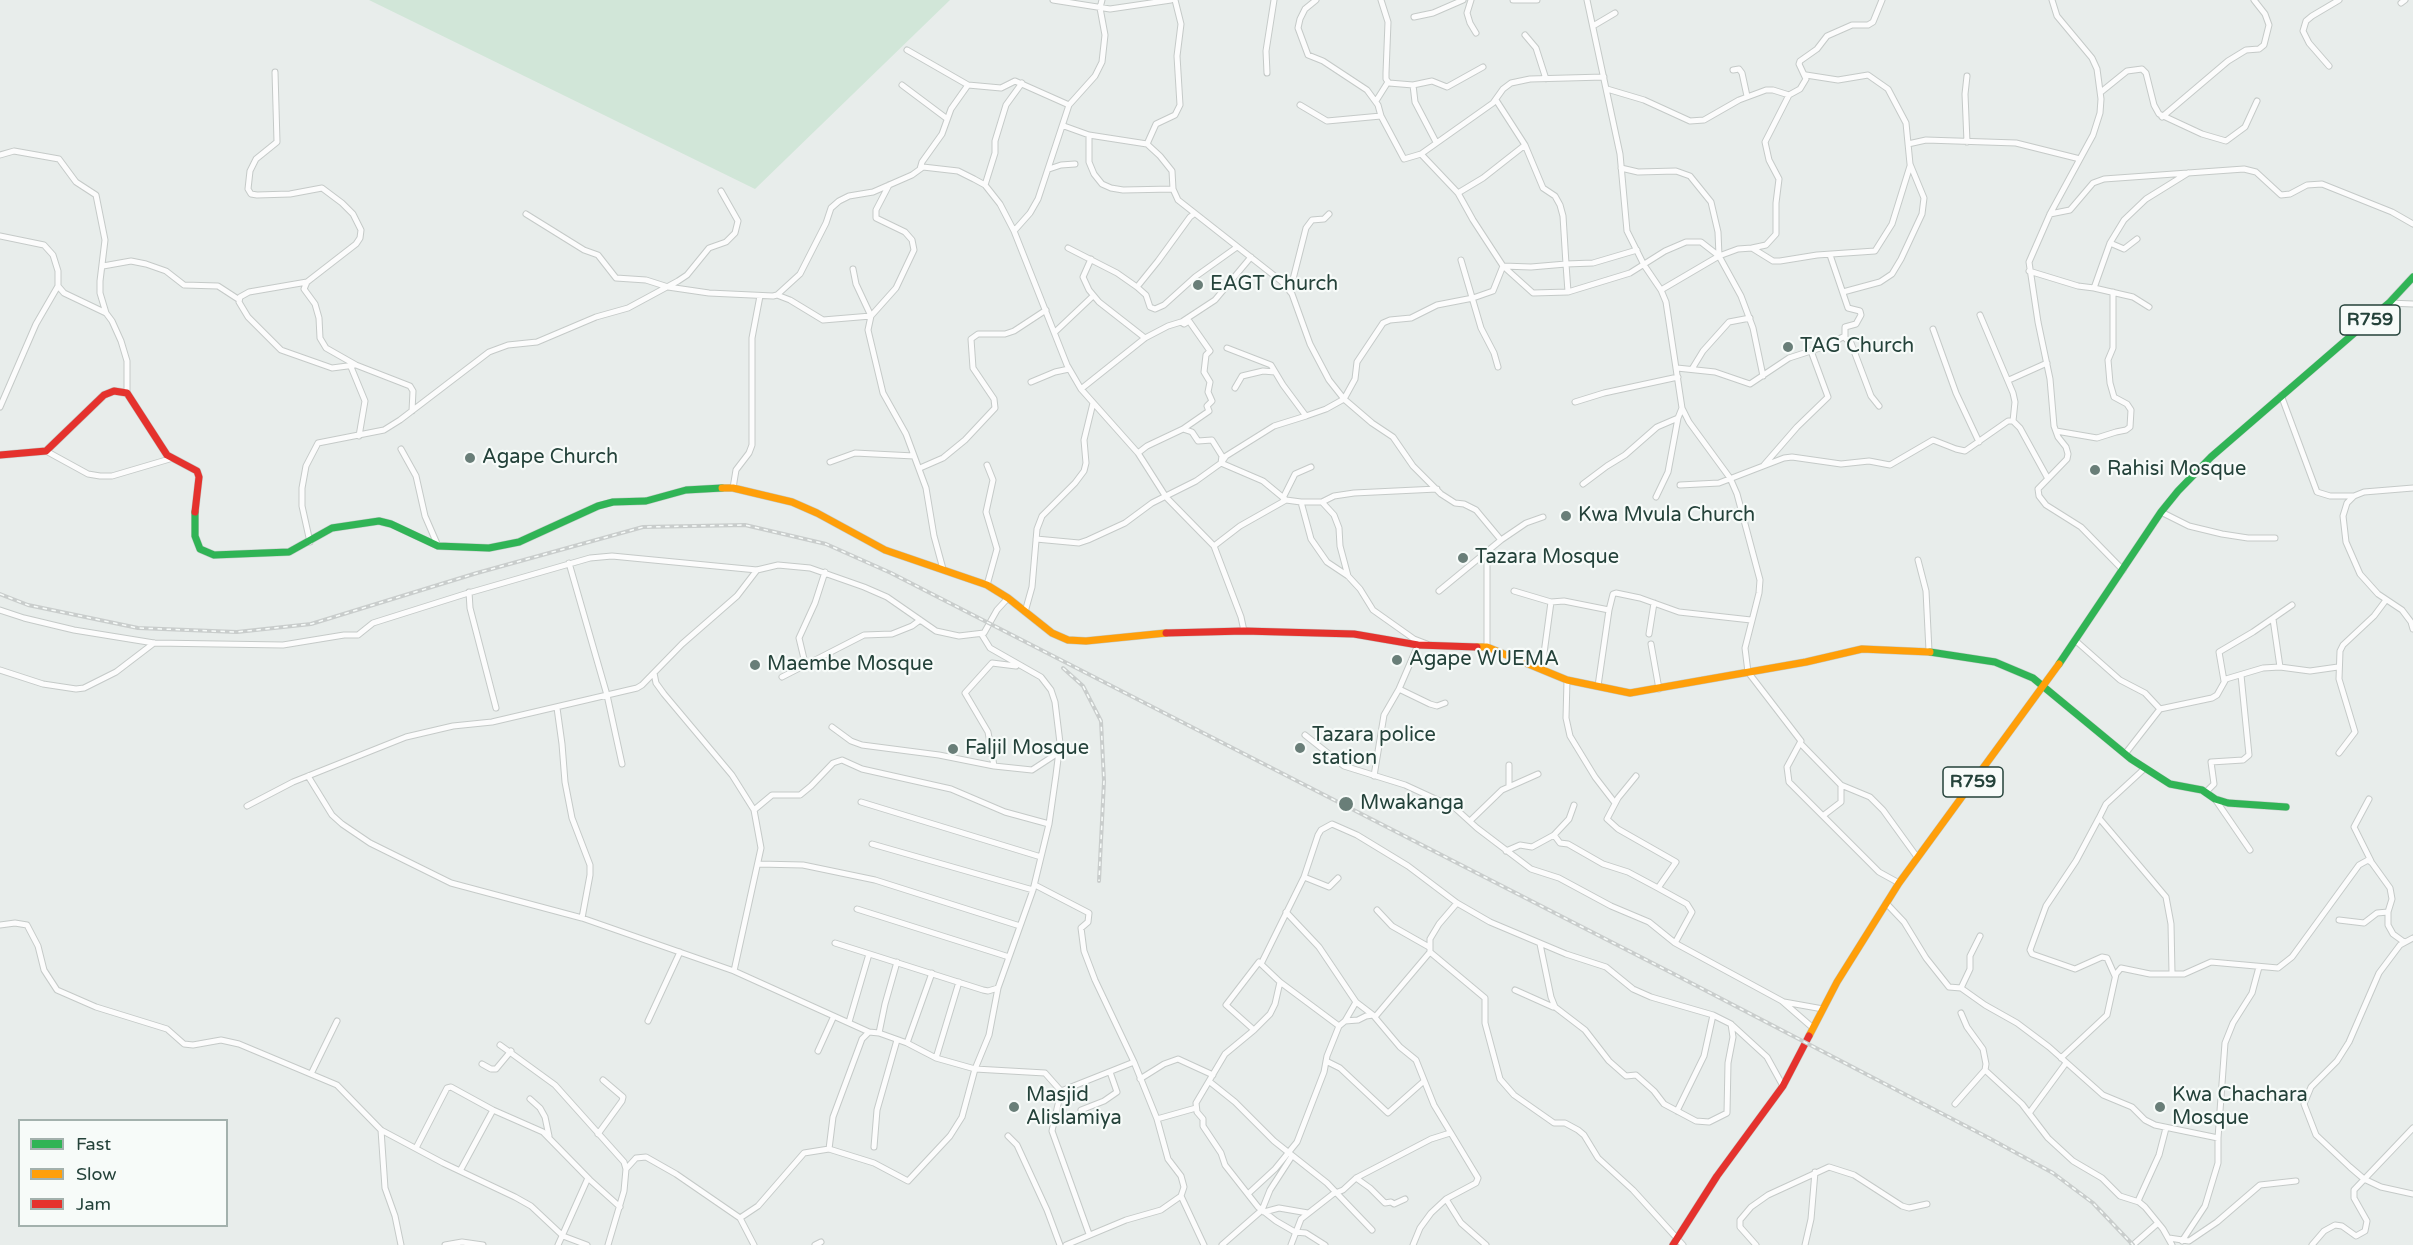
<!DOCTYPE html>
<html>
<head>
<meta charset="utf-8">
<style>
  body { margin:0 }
  #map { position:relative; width:2413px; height:1245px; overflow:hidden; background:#e8edeb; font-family:"Varela Round",sans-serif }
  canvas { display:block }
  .legend { position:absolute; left:18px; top:1119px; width:210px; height:108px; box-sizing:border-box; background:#f7fbf9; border:2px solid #a3b1ad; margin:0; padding:8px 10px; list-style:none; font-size:18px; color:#24423a }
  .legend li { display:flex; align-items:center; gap:12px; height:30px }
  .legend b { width:30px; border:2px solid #a3b1ad }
</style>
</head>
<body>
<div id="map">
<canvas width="2413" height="1245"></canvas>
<ul class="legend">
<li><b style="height:8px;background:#30b455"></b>Fast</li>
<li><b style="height:8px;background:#ff9f0a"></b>Slow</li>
<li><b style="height:8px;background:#e5322d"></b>Jam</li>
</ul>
</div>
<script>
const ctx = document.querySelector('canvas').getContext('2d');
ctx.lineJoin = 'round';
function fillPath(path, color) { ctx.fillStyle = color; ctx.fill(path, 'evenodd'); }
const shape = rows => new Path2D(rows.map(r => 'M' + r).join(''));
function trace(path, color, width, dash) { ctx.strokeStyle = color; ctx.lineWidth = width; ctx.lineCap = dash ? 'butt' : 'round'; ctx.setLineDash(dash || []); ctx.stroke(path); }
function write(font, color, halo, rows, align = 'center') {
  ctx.font = font + ' "Varela Round",sans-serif'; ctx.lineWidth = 4.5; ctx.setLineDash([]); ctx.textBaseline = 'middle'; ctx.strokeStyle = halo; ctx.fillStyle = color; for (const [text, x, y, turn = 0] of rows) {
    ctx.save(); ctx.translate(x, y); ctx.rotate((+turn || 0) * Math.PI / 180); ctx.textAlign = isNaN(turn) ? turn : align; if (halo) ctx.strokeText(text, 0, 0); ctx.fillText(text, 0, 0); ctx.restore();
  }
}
fillPath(shape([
  [369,0,950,0,755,189]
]), '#d1e6d8');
const street = shape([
  [1053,0,1110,9,1171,0],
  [1316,0,1305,9,1300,19,1298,28,1308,55,1323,61,1367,90,1378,105,1381,116,1404,159,1421,154],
  [1381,0,1388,22,1386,73,1386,79,1389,83,1413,85,1432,81,1447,87,1483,67],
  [1471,0,1467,13,1470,23,1476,33],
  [1513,0,1537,0],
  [1587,0,1620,154,1627,231,1644,265,1661,290,1666,302,1682,408,1689,422,1730,478,1737,494,1760,580,1759,593,1745,648,1748,672,1801,741,1787,767,1789,782,1879,872,1899,883],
  [2052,0,2057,16,2092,58,2097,69,2101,99,2100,113,2093,135,2050,214,2029,262,2038,322,2050,379,2054,426,2058,437,2066,447,2068,454,2067,459,2038,489,2039,496,2046,505,2081,527,2123,570],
  [2401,3,2405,0],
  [1414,17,1433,13,1463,0],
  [1593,26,1615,13],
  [1525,35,1536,48,1546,79],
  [907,50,968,85,1001,88,1015,81,1069,105,1095,76,1102,62,1105,35,1100,8,1102,0],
  [2329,66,2309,43,2303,31,2306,21,2312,16,2339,0],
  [1733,70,1739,69,1742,73,1747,96],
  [275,72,277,142,256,159,250,171,248,189,251,194,257,195,290,194,322,188,342,203,353,214,361,230,360,238,356,244,307,282,304,289,315,304,319,318,320,338,326,348,356,365,410,386,413,391,412,411],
  [1267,73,1266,51,1274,0],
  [1806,75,1838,80,1868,75,1888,89,1906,123,1910,164,1924,198,1922,214,1901,259,1892,274,1880,282,1843,292],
  [902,85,946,118],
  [1413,85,1415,102,1436,142],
  [1607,89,1644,100,1690,121,1704,120,1739,100,1766,90,1773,90,1789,95,1800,89,1806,79,1799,64,1800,61,1817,49,1827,36,1852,25,1868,25,1873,22,1882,0],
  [2101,92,2127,71,2142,69,2146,73,2154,105,2159,114,2202,134,2226,141,2245,127,2257,101],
  [1496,100,1525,145,1543,188,1555,196,1560,205,1563,216,1566,264,1531,267,1503,266,1473,220,1458,193,1421,154,1493,103,1503,89,1511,83,1530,79,1604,77],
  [1376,101,1388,82],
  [1300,105,1327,121,1381,116],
  [2162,117,2228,61,2246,50,2259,49,2264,45,2269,25,2265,14,2254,0],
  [1064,126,1089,135,1147,144,1160,156,1172,171,1173,189,1178,200,1281,281,1292,294,1310,344,1329,380,1344,399,1372,423,1393,437,1413,466,1441,494,1455,503,1464,504,1476,510,1501,540],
  [1089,135,1089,162,1094,174,1102,184,1111,188,1123,190,1173,189],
  [1967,142,1965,94,1967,76],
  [1147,144,1156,124,1175,115,1180,105,1177,56,1181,24,1175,0],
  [1908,144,1926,140,2016,143,2080,159],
  [0,155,14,151,59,159,76,182,96,195,105,240,100,281,100,293,106,313],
  [1621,168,1638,172,1676,171,1690,176,1711,202,1718,232,1719,256],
  [920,169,922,162,942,134,951,109,968,85],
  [1049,169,1061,165,1075,164],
  [985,185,995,153,995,141,1006,105,1022,83],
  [1458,193,1483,178,1525,145],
  [526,214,584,250,598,255,616,278,646,280,668,287,709,293,773,296,777,295,800,274,826,223,831,208,839,201,849,196,873,192,912,175,923,167,958,171,974,179,985,185,1000,204,1014,231,1067,365,1081,389,1138,453,1166,497,1214,546,1241,617,1244,631],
  [2050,214,2070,210,2093,183,2104,179,2244,169,2256,172,2281,195,2290,194,2307,185,2322,184,2392,212,2413,224],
  [1014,231,1030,213,1038,199,1069,105],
  [0,236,44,245,53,255,58,271,58,286,64,293,106,313,112,321,121,341,127,361,127,393],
  [2110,243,2124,249,2137,239],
  [1068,248,1117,273,1137,287,1146,295,1150,307,1155,309,1164,305,1195,277,1237,247],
  [1752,248,1766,245,1776,234,1776,203,1779,179,1769,160,1765,142,1789,95],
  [1091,259,1083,277,1089,290,1099,302,1145,338],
  [1461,260,1481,328,1494,353,1498,367],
  [103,266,131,261,146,264,166,271,184,285,218,286,238,299],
  [853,269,856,284,871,316,868,330,883,393,906,434,926,488,934,536,943,569],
  [2029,271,2078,286,2094,288,2110,243,2124,220,2146,199,2188,173],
  [307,282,249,292,240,297,239,302,248,317,281,350,332,368,355,365],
  [1137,287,1158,261,1190,217,1194,214],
  [2094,288,2133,297,2149,307],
  [1661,290,1719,256,1738,249,1752,248,1773,261,1780,261,1817,255,1875,251,1892,224,1910,166],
  [1290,291,1306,228,1312,220,1324,219,1329,214],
  [1568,292,1630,273,1665,251,1686,242,1701,242,1719,256,1741,296,1753,328,1763,376],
  [777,295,790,300,823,320,871,316,896,288,914,250,912,240,905,232,876,218,876,210,889,185],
  [2389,303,2413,304],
  [1980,315,2013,393,2015,402,2013,421],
  [1183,321,1215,300,1251,257],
  [1933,329,1956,393,1979,442],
  [1055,332,1093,296],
  [1844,337,1851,343,1871,396,1879,406],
  [1227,348,1271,365,1283,385,1306,416,1326,409,1344,399,1355,379,1357,362,1383,323,1390,320,1411,318,1437,305,1473,298,1493,291,1503,266,1533,293,1568,292,1566,264,1593,263,1637,250],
  [351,367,365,401,359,436],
  [1677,368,1715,372,1750,384,1789,358,1823,347,1845,336,1845,327,1856,324,1861,315,1860,311,1848,308,1830,255],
  [1692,369,1703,351,1729,322,1750,318],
  [2009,380,2047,363],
  [1031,382,1055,372,1069,369],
  [1235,388,1242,376,1263,371,1275,372],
  [1081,389,1145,338,1168,326,1181,322,1184,324,1189,321,1210,351,1206,355,1204,372,1210,382,1208,392,1212,401,1207,406,1209,411,1183,429],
  [2281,395,2317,492,2330,496,2354,496],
  [1575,402,1604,393,1678,377],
  [0,407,36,324,58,286],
  [2056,431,2097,438,2116,432,2126,430,2130,427,2131,410,2127,404,2114,397,2110,383,2108,360,2113,348,2113,292],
  [401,449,416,476,425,516,438,546],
  [46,451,88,474,100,476,112,476,173,458],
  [830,462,855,453,914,456],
  [1764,465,1797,427,1828,397,1811,351],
  [920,468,943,458,965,440,995,408,994,399,973,368,971,339,978,334,1005,334,1014,331,1046,310],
  [1583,484,1607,466,1625,455,1657,427,1678,418,1682,408],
  [1680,485,1719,483,1784,458,1792,457,1841,464,1869,461,1890,465,1933,440,1956,449,1965,451,2008,421,2013,421,2020,428,2047,477],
  [733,488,736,470,749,453,752,445,752,338,760,296],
  [2413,488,2364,492,2354,496,2347,503,2343,516,2346,542,2360,574,2378,594,2402,610,2411,622,2413,629],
  [1656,497,1668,472,1678,418],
  [1283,498,1295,474,1311,467],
  [1286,500,1263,481,1221,463,1226,456,1274,426,1306,416],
  [1322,502,1334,496,1354,493,1437,489],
  [2161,512,2189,526,2222,534,2248,538,2275,538],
  [1036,539,1079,543,1088,540,1125,523,1152,503,1196,481,1221,463,1222,456,1212,440,1198,441,1192,432,1183,429,1147,446,1138,453],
  [310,542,302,506,302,488,306,466,318,443,384,430,400,420,489,352,508,345,537,342,596,317,628,308,678,281,687,275,709,248,726,242,735,233,738,221,721,191],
  [1214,546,1240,526,1286,500,1301,502],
  [1918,560,1926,591,1929,651],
  [569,563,607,695,622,764],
  [1348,576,1340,546,1339,528,1334,515,1322,502,1301,502,1311,539,1327,562,1348,576,1360,589,1373,610,1414,639,1427,644],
  [987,585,997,549,986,512,993,480,987,465],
  [1439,591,1501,540,1526,523,1543,517],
  [1514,591,1551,602,1564,601,1609,610,1613,594,1616,593,1640,598,1679,612,1751,620],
  [469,592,470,608,496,708],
  [0,610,24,618,74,630,154,643,283,645,344,635,358,635,373,623,465,594,590,558,612,556,757,570,778,565,810,568,864,587,887,597,936,631,959,636,984,633,997,610,1008,598],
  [1025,612,1032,587,1037,529,1042,516,1075,483,1084,471,1086,463,1084,440,1093,403],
  [2273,619,2280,667],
  [1649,634,1654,603],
  [2076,641,2120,680,2145,693,2160,709,2212,698,2217,695,2226,679,2263,668,2280,667,2310,671,2338,667],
  [1651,644,1659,689],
  [1487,647,1487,553],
  [805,663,799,638,815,603,825,572],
  [1542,668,1551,602],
  [0,670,43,684,76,689,84,688,116,672,154,643],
  [782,677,864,635,892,634,912,626,920,620],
  [1567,680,1566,718,1570,736,1595,777,1615,803],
  [2224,681,2219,652,2253,632,2292,605],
  [1598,686,1609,610],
  [1399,689,1430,704,1437,706,1445,703],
  [557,708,562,744,565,782,572,818,590,865,590,875,582,918],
  [832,727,851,741,862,745,939,755,994,766,1032,770,1058,753],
  [1305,735,1344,766,1405,785,1455,808,1477,828,1531,869,1559,878,1611,906,1649,922,1675,943,1782,1001,1813,1028],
  [1801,744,1841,785,1841,802,1824,815],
  [2339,753,2355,732,2339,679,2340,651,2343,645,2374,616,2386,600],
  [2125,754,2160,709],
  [1509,765,1509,786],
  [994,766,988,732,965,693,992,663,1016,666],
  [2144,769,2106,804,2099,818,2166,897,2171,924,2172,973],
  [308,776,332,815,342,824,370,843,451,883,582,918,734,971,761,848,754,810,732,775,664,694,656,683,654,673],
  [1374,776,1384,715,1399,689,1418,645],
  [1636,776,1618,798,1607,819,1618,829,1676,862,1658,888,1687,904,1692,912,1675,943],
  [1841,785,1870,797,1883,810,1917,857],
  [2206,792,2214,784,2211,762,2243,760,2249,755,2241,675],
  [2215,799,2250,850],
  [2369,799,2354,827,2371,861],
  [861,802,1041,857],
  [247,806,293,782,406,737,453,726,492,722,637,688,642,685,682,644,737,596,757,570],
  [754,810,772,795,800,795,811,786,833,763,842,760,862,769,951,789,1005,812,1049,824],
  [2099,818,2076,861,2046,906,2030,950,2032,954,2075,969,2102,957,2107,958,2115,976],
  [1471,820,1502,790,1538,774],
  [1554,835,1569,819,1574,805],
  [872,844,1033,890],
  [1506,851,1520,845,1532,847,1554,835,1560,843,1568,844,1603,864,1628,872,1658,888],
  [758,864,803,865,875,880,1020,926],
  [1304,877,1329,887,1338,878],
  [1035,885,1089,913,1088,922,1081,928,1084,951,1095,980,1134,1062,1157,1119,1168,1159,1181,1176,1184,1187,1181,1196,1204,1245],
  [1457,903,1439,924,1430,939,1430,952,1485,998,1485,1023,1500,1079,1514,1095,1554,1123,1565,1123,1578,1130,1584,1135,1598,1158,1633,1190,1683,1245],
  [1886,903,1904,922,1926,958,1949,987,1961,988,1985,1005,2017,1023,2049,1047,2103,1095,2132,1107,2145,1120,2155,1125,2218,1138],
  [857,909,1009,957],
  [1377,910,1392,926,1429,947],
  [1286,912,1319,947,1356,1002,1373,1015],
  [2339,920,2364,923,2377,913,2388,912],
  [0,925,15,923,27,925,38,946,44,970,57,990,96,1007,167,1029,184,1044,193,1045,221,1040,239,1044,337,1085,381,1130,443,1163,515,1197,531,1206,563,1236,587,1245],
  [2413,938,2400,945,2379,973,2349,1042,2337,1061,2311,1087,2304,1104,2316,1135,2350,1167,2364,1179,2381,1187,2413,1194],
  [835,943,983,990,988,991,998,988],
  [1540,944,1551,997,1555,1007,1585,1030,1609,1061,1626,1076,1636,1075,1654,1091,1664,1104,1696,1121,1709,1122,1727,1113,1728,1063,1733,1037,1731,1024],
  [734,971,869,1032],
  [1280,982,1339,1026],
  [1961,988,1970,969,1970,956,1980,936],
  [1515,990,1553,1007],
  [1784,1002,1823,1009],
  [1375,1017,1430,952],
  [648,1021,680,952],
  [1345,1021,1356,1002],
  [849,1022,869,954],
  [1254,1030,1226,1005,1259,962],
  [879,1033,885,1004,897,962],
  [907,1043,932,973],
  [500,1045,555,1085,624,1162,626,1169,624,1191,608,1245],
  [818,1051,833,1018],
  [936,1058,959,982],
  [2061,1058,2107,1015,2116,974,2121,968,2150,974,2184,974,2211,962,2278,968,2292,957,2359,865,2368,860,2372,863,2390,888,2392,899,2388,912,2388,925,2393,934,2404,942],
  [1326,1061,1340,1068,1388,1113,1424,1081],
  [482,1064,491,1069,496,1069,511,1051],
  [1985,1070,2022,1104,2048,1138,2073,1161,2102,1178,2120,1196,2139,1202,2145,1207,2163,1229,2172,1245],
  [311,1074,337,1021],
  [1140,1079,1164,1064,1178,1059,1213,1075],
  [1210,1082,1235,1102,1274,1141,1327,1183,1372,1230],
  [1061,1091,1052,1131,1089,1234],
  [530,1099,540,1108,545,1117,549,1136],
  [1955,1104,1985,1070,1986,1064,1983,1049,1967,1027,1961,1013],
  [1081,1110,1104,1101,1117,1092,1110,1072],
  [1677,1111,1704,1056,1713,1015],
  [2030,1112,2066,1063],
  [1157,1119,1196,1108],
  [381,1130,385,1188,395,1216,401,1245],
  [598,1134,622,1101,623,1097,603,1080],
  [1008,1136,1017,1145,1047,1210,1060,1245],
  [874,1147,877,1110,897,1040],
  [416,1148,447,1088,451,1087,493,1110,543,1132,590,1180,620,1207],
  [829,1149,874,1163,908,1181,950,1136,962,1117,975,1069,989,1035,998,988,1033,890,1049,824,1056,775,1060,743,1055,702,1051,690,1041,677,990,648,982,635],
  [626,1169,636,1158,646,1157,676,1174,740,1218],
  [460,1171,493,1110],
  [1356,1178,1370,1188,1385,1203,1391,1202,1394,1204,1405,1199],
  [1249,1193,1275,1169,1297,1142,1324,1072,1327,1056,1339,1026,1345,1021,1358,1020,1366,1016,1373,1015,1400,1047,1416,1060,1434,1105,1478,1178,1476,1183,1446,1199,1431,1213,1420,1228,1413,1245],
  [1446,1199,1461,1223,1486,1245],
  [2138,1201,2159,1155,2166,1128],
  [1264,1212,1279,1208,1308,1213],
  [2169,1238,2189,1241,2217,1222,2260,1185,2296,1181],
  [2182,1241,2205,1206,2218,1163,2218,1138,2225,1043,2233,1023,2252,993,2259,967],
  [445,1245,462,1242,483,1245],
  [558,1245,588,1178],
  [754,1245,740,1218,758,1206,804,1153,829,1149,833,1117,862,1039,869,1032,879,1033,907,1043,936,1058,975,1069,1045,1073,1061,1091,1134,1062],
  [815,1245,821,1242],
  [1066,1245,1126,1220,1161,1210,1181,1196],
  [1222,1245,1262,1210,1270,1190,1292,1156],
  [1291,1245,1301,1219,1333,1194,1343,1190,1356,1178,1431,1139,1450,1133],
  [1325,1245,1306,1233,1295,1232,1276,1221,1258,1207,1225,1165,1221,1153,1203,1126,1203,1119,1197,1112,1196,1103,1225,1054,1254,1030,1270,1014,1275,1004,1280,982,1261,964,1304,877,1318,835,1321,830,1332,824,1357,835,1408,866,1457,903,1490,922,1566,954,1606,967,1633,989,1651,997,1713,1015,1731,1024,1767,1057,1783,1086],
  [1756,1245,1740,1227,1740,1220,1751,1207,1768,1195,1829,1167,1854,1175,1902,1206,1909,1208,1927,1204],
  [1805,1245,1811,1219,1815,1172],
  [2133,1245,2158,1223],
  [2312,1245,2324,1231,2335,1225,2342,1226,2356,1236,2365,1231,2367,1221,2354,1198,2354,1190,2413,1128]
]);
const fast = shape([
  [195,512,195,536,200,549,214,555,289,552,332,528,379,521,391,524,438,546,489,548,519,542,598,506,613,502,646,501,686,490,722,488],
  [1930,652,1995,662,2033,678,2131,759,2170,784,2202,790,2215,799,2228,803,2286,807],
  [2059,664,2161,512,2178,491,2211,457,2389,303,2413,277]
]);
const slow = shape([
  [722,488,733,488,792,502,817,513,885,550,987,585,1008,598,1052,633,1068,640,1086,641,1166,633],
  [1477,647,1487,647,1567,680,1630,693,1806,662,1862,649,1930,652],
  [1809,1036,1837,982,1899,883,2059,664]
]);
const jam = shape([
  [0,455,46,451,104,395,114,391,127,393,167,455,197,471,199,477,195,512],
  [1166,633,1244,631,1354,634,1418,645,1477,647],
  [1673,1245,1717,1176,1783,1086,1809,1036]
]);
trace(street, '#c5cac8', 7);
trace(fast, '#c3cbc8', 8);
trace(slow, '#c3cbc8', 8);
trace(jam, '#c3cbc8', 8);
trace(street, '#fcfcfc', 5);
trace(fast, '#30b455', 7);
trace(slow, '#ff9f0a', 7);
trace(jam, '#e5322d', 7);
const rail = shape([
  [0,594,28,605,138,628,237,632,311,624,477,573,643,527,745,525,826,544,891,573,1670,972,1987,1137,2053,1173,2093,1203,2133,1245],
  [1063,668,1083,686,1101,721,1104,781,1099,881]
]);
trace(rail, '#c9cdcc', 4);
trace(rail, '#f7fbf9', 1.5, [4.5]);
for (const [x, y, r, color] of [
  [1198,285,6,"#697e78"],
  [1788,347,6,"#697e78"],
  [470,458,6,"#697e78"],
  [2095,470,6,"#697e78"],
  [1566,516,6,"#697e78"],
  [1463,558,6,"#697e78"],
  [1397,660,6,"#697e78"],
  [755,665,6,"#697e78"],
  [1300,748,6,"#697e78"],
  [953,749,6,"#697e78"],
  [1346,804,8,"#697e78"],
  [1014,1107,6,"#697e78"],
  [2160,1107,6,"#697e78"]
]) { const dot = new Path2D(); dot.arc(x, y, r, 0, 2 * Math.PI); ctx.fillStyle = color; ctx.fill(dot); trace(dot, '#f7fbf9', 2); }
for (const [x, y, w] of [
  [2370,320,60],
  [1973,782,60]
]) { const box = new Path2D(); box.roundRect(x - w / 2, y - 15, w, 30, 4.5); ctx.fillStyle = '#f7fbf9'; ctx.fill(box); trace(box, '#24423a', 1.5); }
write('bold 18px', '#24423a', null, [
  ["R759",2370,320],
  ["R759",1973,782]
]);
write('20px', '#24423a', '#f7fbf9', [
  ["EAGT Church",1210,285],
  ["TAG Church",1800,347],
  ["Agape Church",482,458],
  ["Rahisi Mosque",2107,470],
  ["Kwa Mvula Church",1578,516],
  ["Tazara Mosque",1475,558],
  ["Agape WUEMA",1409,660],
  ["Maembe Mosque",767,665],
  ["Tazara police",1312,736],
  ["station",1312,759],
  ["Faljil Mosque",965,749],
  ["Mwakanga",1360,804],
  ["Masjid",1026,1096],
  ["Alislamiya",1026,1119],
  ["Kwa Chachara",2172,1096],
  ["Mosque",2172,1119]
], 'left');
</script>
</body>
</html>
